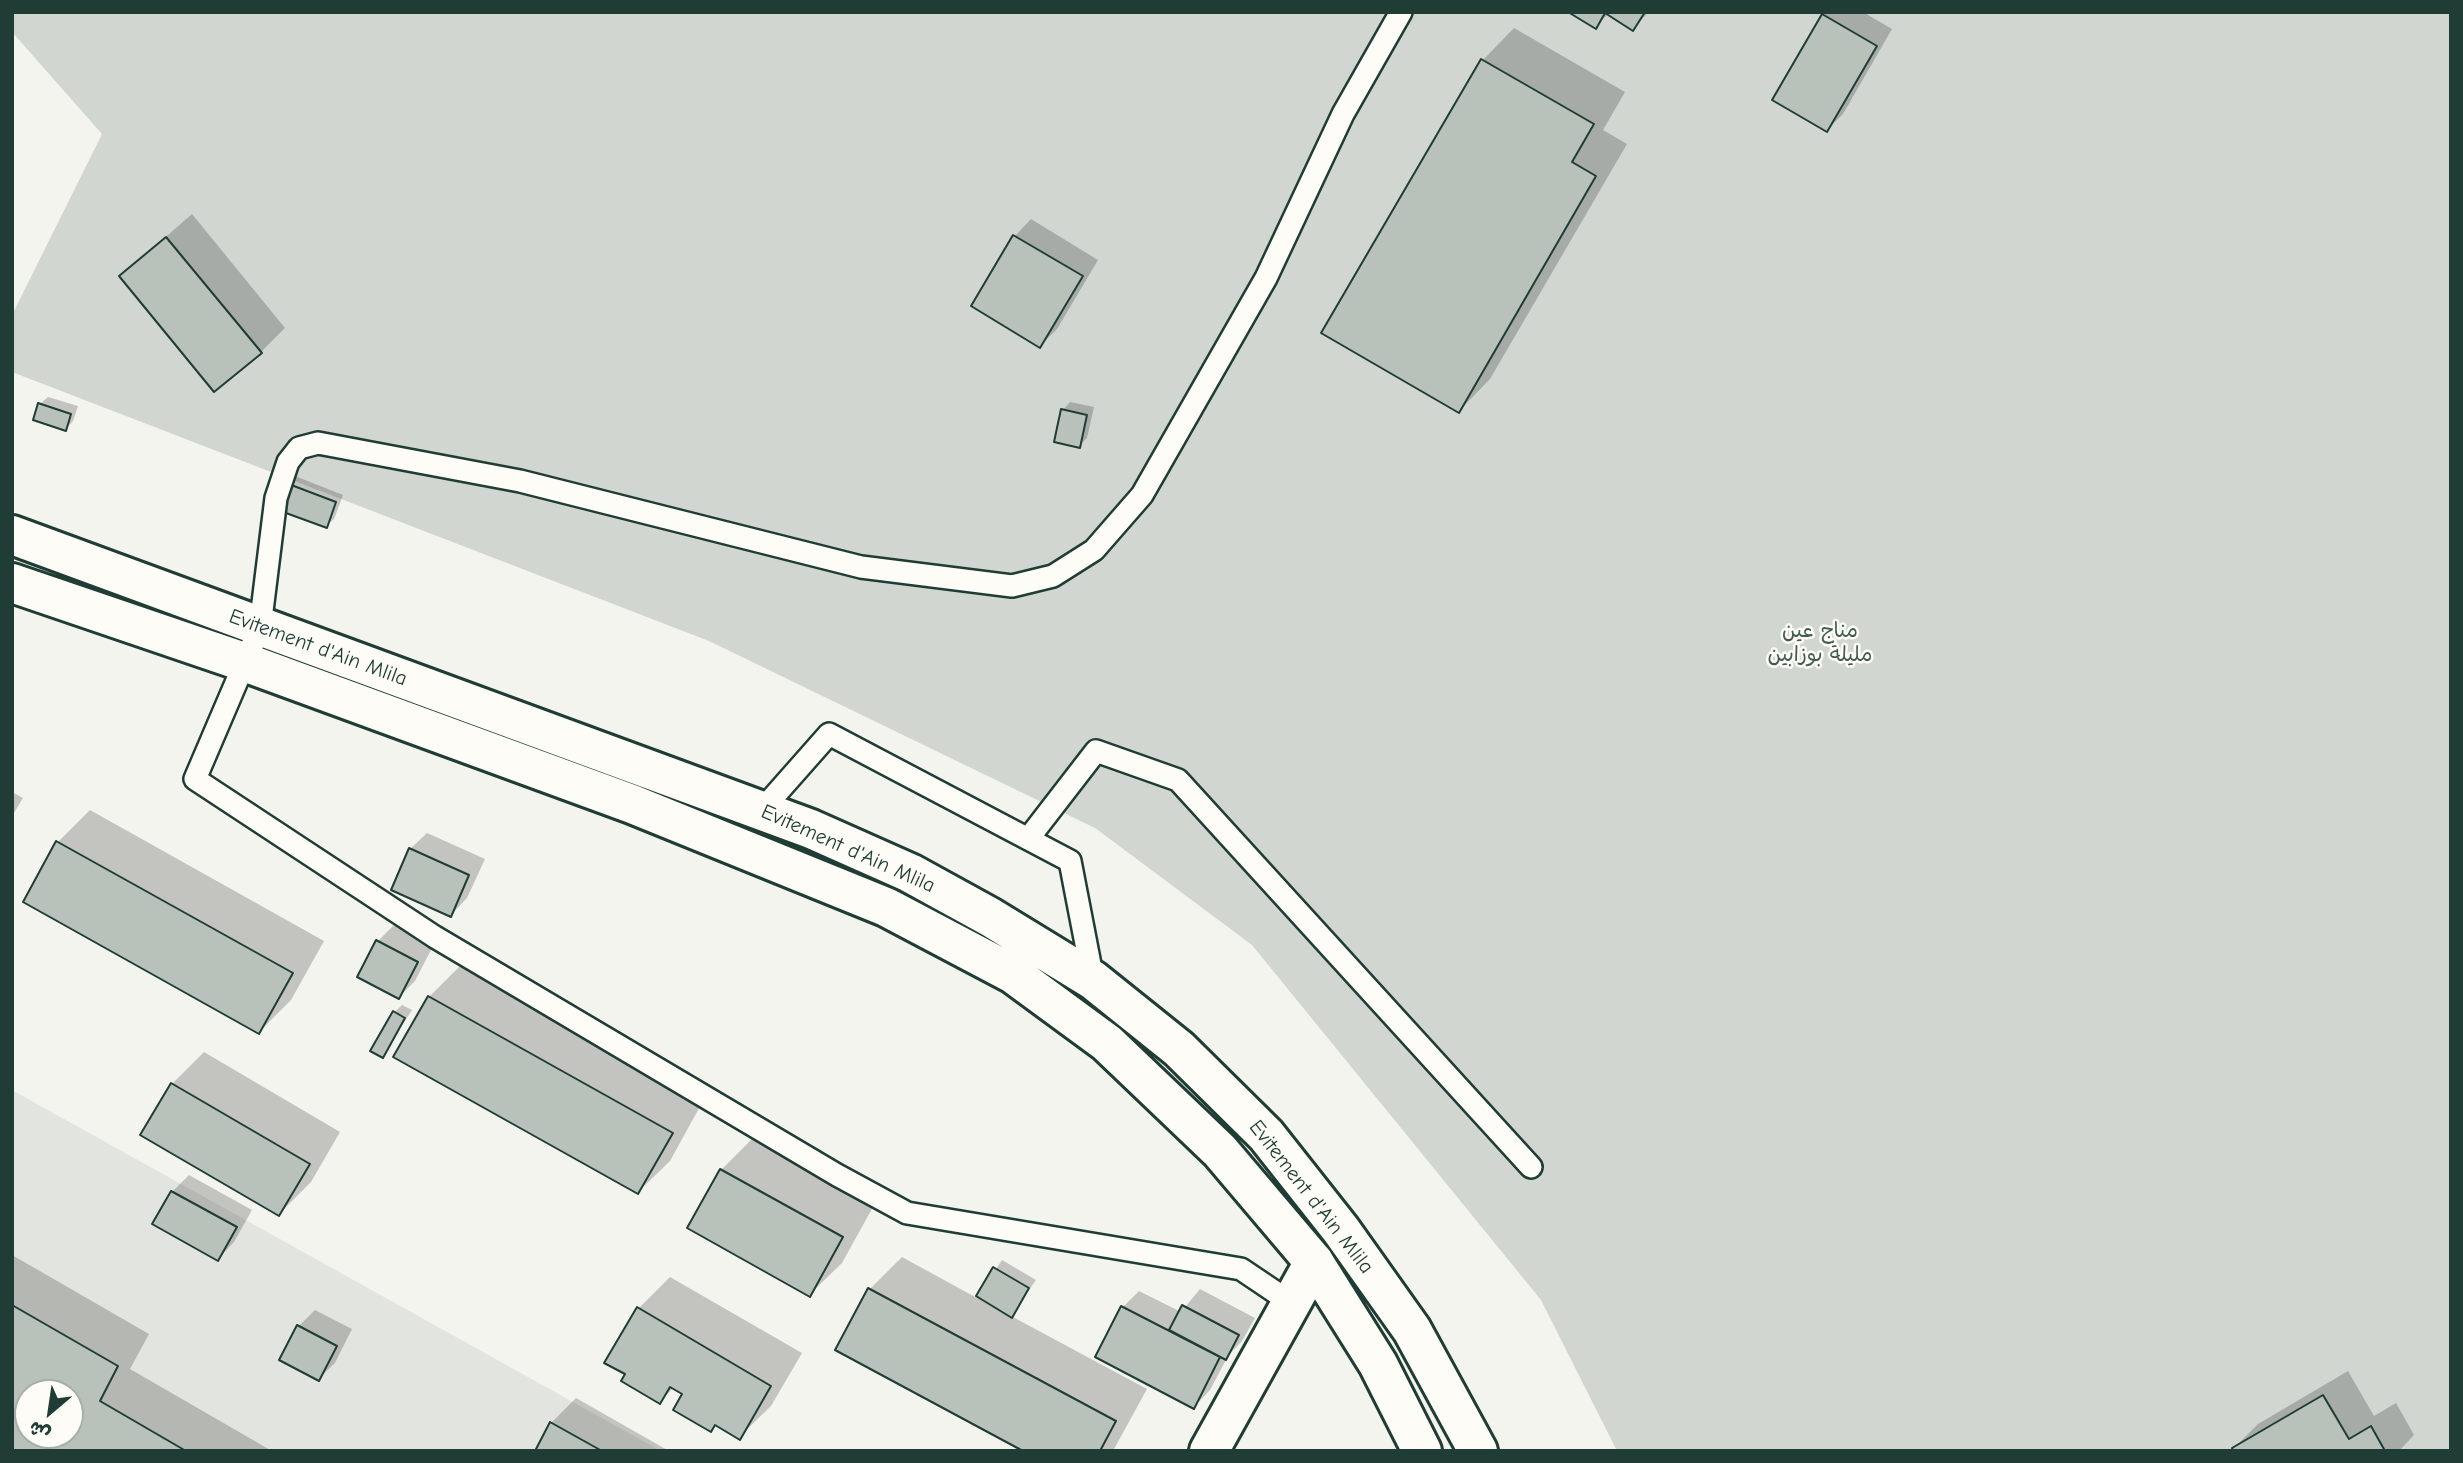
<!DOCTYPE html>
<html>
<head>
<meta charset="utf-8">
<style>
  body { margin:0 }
  #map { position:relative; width:2463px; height:1463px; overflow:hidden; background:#f4f4ef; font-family:"Comic Neue","Playpen Sans Arabic",sans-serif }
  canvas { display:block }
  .frame { position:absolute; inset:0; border:14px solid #1f3d34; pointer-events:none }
  .north { position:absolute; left:14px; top:1379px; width:70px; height:70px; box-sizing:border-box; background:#fdfcf7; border:2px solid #a4b0a9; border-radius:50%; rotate:209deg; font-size:19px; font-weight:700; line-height:28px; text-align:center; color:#1f3d34 }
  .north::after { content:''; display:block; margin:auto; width:24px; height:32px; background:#1f3d34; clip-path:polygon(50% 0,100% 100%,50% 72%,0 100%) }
</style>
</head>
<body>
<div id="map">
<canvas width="2463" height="1463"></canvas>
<div class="frame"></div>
<div class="north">ش</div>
</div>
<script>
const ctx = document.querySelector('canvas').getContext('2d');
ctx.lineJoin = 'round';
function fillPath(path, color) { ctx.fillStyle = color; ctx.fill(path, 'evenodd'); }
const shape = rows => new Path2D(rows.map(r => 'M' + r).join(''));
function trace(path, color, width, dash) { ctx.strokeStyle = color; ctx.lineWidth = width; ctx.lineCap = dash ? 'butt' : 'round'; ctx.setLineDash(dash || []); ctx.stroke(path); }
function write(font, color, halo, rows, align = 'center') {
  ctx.font = font + ' "Comic Neue","Playpen Sans Arabic",sans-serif'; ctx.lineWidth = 5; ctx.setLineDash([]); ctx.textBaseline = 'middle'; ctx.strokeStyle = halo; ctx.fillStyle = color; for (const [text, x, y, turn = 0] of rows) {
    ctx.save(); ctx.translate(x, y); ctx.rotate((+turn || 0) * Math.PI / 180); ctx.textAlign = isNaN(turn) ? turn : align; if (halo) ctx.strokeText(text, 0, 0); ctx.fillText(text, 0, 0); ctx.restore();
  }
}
fillPath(shape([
  [12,1090,661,1451,12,1451],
  [28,1393,70,1393,70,1435,28,1435]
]), '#e2e5df');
fillPath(shape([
  [12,12,2451,12,2451,1451,1617,1451,1541,1300,1252,945,1095,828,709,641,12,372,12,315,102,134,12,32]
]), '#d1d6d1');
fillPath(shape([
  [1572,12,1649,12,1633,28,1609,13,1595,27],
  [1827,12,1863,12,1892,29,1843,114,1827,130,1824,15],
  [1514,28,1625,92,1603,130,1627,144,1490,379,1459,411,1324,333,1483,60],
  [192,214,285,328,261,352,121,276],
  [1031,219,1098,260,1057,329,1040,346,973,306,1015,236],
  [48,397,78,406,73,421,66,429,40,404],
  [1070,402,1094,407,1087,438,1079,446,1063,410],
  [295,476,343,495,334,519,326,526,287,484],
  [12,792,23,798,12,816],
  [90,810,324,941,291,1000,259,1032,25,901,58,842],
  [427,833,485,859,467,898,451,915,410,849],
  [394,925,433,946,415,981,399,997,359,977,378,941],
  [461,965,703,1101,670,1161,638,1192,429,997],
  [402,1005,412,1010,382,1056,394,1013],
  [204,1052,340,1132,311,1182,279,1214,172,1084],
  [753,1138,874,1205,842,1263,810,1294,721,1170],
  [189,1175,252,1210,234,1242,218,1259,155,1223,172,1192],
  [12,1255,149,1334,130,1369,272,1451,12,1451],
  [28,1393,70,1393,70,1435,28,1435],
  [902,1257,977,1298,1002,1260,1036,1280,1011,1316,1147,1389,1114,1449,1026,1451,837,1349,870,1289],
  [670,1277,802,1353,771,1406,739,1437,674,1387,660,1402,627,1374,638,1309],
  [1200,1289,1255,1318,1242,1341,1228,1356,1210,1390,1194,1407,1123,1307,1139,1291,1181,1312],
  [315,1310,352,1329,335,1363,318,1379,299,1326],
  [2348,1371,2374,1416,2396,1403,2414,1435,2399,1451,2235,1451,2234,1448,2258,1424],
  [576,1398,669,1451,537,1451,551,1423]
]), '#0003');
const building = shape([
  [1568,12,1645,12,1633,31,1605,13,1596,29,1568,12],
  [1822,14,1877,46,1827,132,1772,100,1822,14],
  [1481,59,1594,124,1572,162,1596,176,1459,413,1321,333,1481,59],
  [1013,235,1083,276,1040,348,971,306,1013,235],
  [166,237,262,353,214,392,119,276,166,237],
  [38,403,71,414,66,431,33,420,38,403],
  [1061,409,1087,415,1080,448,1054,442,1061,409],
  [286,483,336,502,327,528,275,509,286,483],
  [56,841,293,973,259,1034,23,902,56,841],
  [409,848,469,875,451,917,391,890,409,848],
  [376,940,418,962,399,999,357,977,376,940],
  [428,996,673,1133,638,1194,393,1057,428,996],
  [393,1011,405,1018,383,1058,370,1051,393,1011],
  [171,1083,310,1164,279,1216,140,1135,171,1083],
  [720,1169,843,1237,810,1297,687,1228,720,1169],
  [171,1191,237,1227,218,1261,152,1224,171,1191],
  [993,1267,1029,1288,1012,1318,976,1296,993,1267],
  [868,1288,1116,1421,1100,1451,1023,1451,835,1350,868,1288],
  [12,1305,118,1366,100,1401,186,1451,12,1451,12,1305],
  [28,1393,70,1393,70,1435,28,1435,28,1393],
  [1182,1305,1239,1335,1226,1360,1169,1330,1182,1305],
  [1121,1306,1220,1357,1194,1409,1095,1357,1121,1306],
  [637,1307,771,1386,740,1440,715,1425,711,1432,673,1410,682,1394,670,1387,660,1404,621,1381,625,1374,604,1363,637,1307],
  [297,1325,337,1346,319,1381,279,1360,297,1325],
  [2323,1395,2349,1439,2371,1426,2385,1451,2233,1451,2232,1448,2323,1395],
  [550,1422,602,1451,535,1451,550,1422]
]);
fillPath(building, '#b9c1bb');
trace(building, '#1f3d34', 2);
const lane = shape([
  [761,811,829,734,1070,861,1093,980],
  [1028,839,1096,751,1178,780,1531,1167],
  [1290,1302,1241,1269,907,1213,837,1175,435,937,195,779,260,627,276,498,288,462,299,448,318,443,520,481,861,567,1012,586,1053,576,1094,550,1142,495,1266,278,1343,114,1401,12]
]);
const street = shape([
  [1209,1451,1314,1262]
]);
const highway = shape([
  [12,535,811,829,910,873,990,917,1093,980,1179,1049,1266,1135,1341,1230,1412,1330,1478,1451],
  [12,583,247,663,632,804,886,907,1013,974,1107,1043,1220,1151,1314,1262,1378,1364,1422,1451]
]);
trace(lane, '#1f3d34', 26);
trace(street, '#1f3d34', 44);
trace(highway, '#1f3d34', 44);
trace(lane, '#fdfcf7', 21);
trace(street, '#fdfcf7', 38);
trace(highway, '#fdfcf7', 38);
write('21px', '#435c53', '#fdfcf7', [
  ["مناج عين",1820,631],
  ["مليلة بوزابين",1820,655]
]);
write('21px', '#1f3d34', '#fdfcf7', [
  ["Evitement d'Ain Mlila",318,648,20],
  ["Evitement d'Ain Mlila",848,849,24],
  ["Evitement d'Ain Mlila",1311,1197,52]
]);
</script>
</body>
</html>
